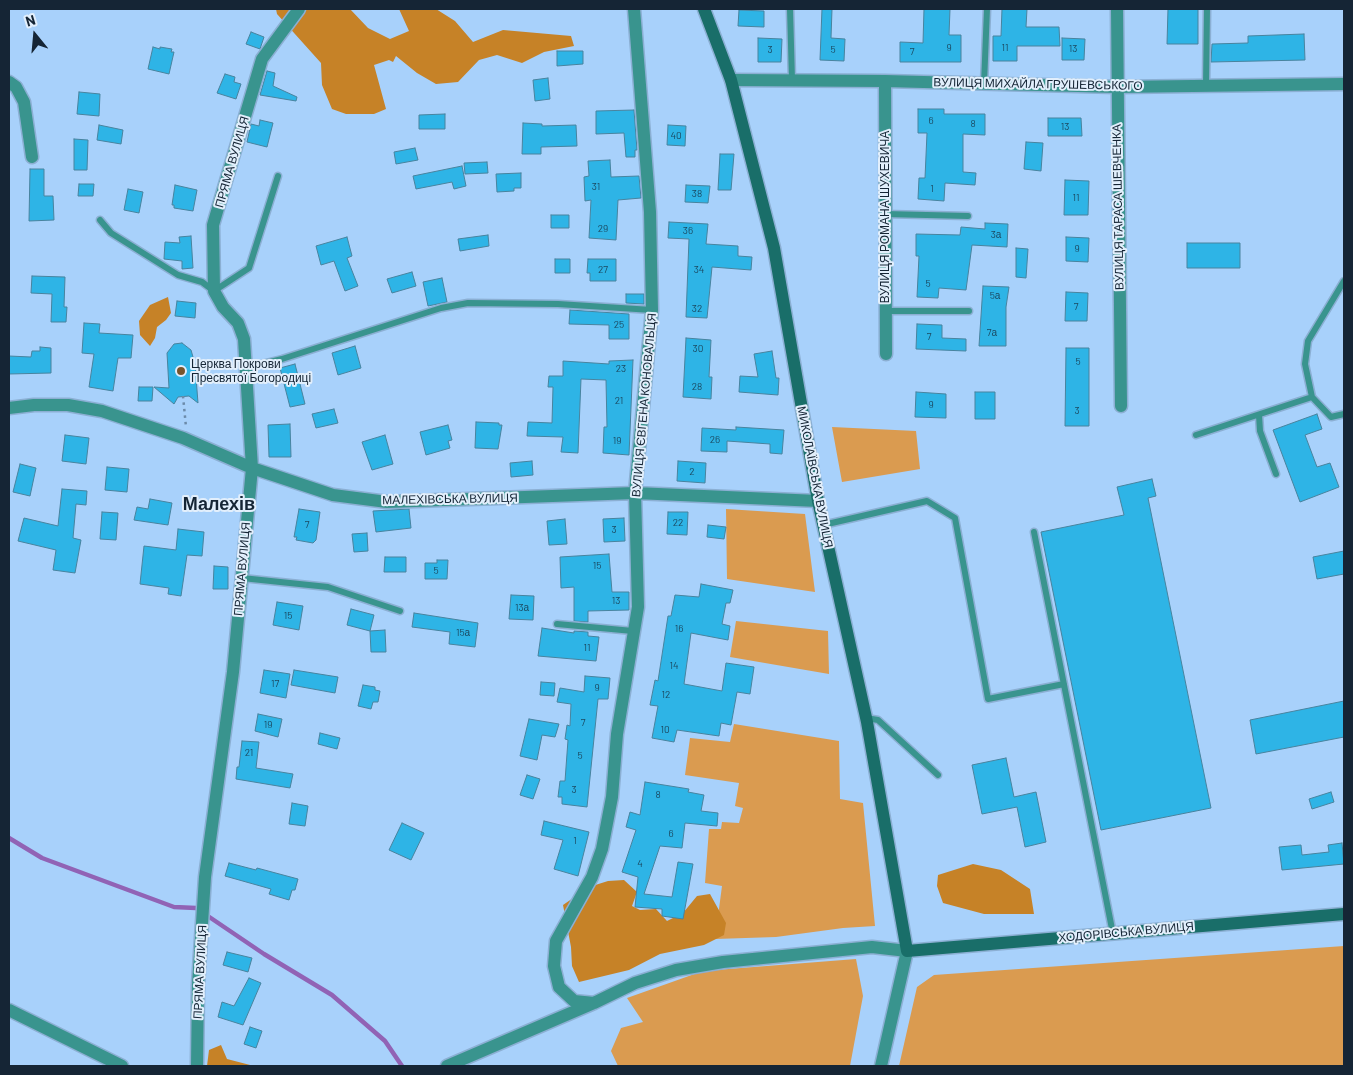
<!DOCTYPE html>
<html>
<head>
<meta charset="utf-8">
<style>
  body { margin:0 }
  #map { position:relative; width:1353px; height:1075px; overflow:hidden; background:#a8d1fb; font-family:Barlow,sans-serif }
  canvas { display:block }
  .frame { position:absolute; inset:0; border:10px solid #152535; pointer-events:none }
  .north { position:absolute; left:10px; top:10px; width:50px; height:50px; -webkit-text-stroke:4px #e2effc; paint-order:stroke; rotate:343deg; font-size:14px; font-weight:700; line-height:20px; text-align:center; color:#152535 }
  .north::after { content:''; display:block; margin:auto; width:18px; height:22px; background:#152535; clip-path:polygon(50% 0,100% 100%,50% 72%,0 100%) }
</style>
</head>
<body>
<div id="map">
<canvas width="1353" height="1075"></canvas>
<div class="frame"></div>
<div class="north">N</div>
</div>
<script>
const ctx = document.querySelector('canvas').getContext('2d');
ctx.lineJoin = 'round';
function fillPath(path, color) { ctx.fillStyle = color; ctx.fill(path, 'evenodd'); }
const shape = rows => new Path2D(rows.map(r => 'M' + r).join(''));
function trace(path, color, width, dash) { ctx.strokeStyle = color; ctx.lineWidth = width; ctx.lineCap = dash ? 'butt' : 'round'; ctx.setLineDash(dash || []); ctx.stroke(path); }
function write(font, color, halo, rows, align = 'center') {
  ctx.font = font + ' Barlow,sans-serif'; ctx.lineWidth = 4; ctx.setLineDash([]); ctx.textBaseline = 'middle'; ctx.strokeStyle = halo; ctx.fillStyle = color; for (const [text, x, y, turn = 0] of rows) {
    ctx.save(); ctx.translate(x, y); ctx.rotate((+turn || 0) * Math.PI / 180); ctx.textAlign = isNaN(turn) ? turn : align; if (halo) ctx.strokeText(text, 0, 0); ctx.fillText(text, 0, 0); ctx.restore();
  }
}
fillPath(shape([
  [832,427,916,431,920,469,842,482],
  [726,509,805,514,815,592,727,579],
  [736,621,828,631,829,674,730,657],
  [734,724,839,741,840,799,863,803,875,926,843,928,776,937,715,939,722,886,705,883,709,829,721,829,722,822,739,823,743,808,735,806,739,783,685,775,690,738,730,742],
  [1344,946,1344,1066,899,1066,917,987,934,975],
  [856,959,863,996,850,1066,618,1066,611,1051,621,1028,643,1022,627,998,703,971]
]), '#da9b50');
fillPath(shape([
  [276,9,350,9,368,28,390,39,409,31,399,9,436,9,455,21,473,42,503,30,571,36,574,46,544,52,522,63,497,55,479,60,458,82,436,84,417,73,396,56,393,62,389,60,374,65,386,109,374,114,346,114,332,109,322,85,321,63,277,14],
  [168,297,171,313,166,320,157,327,155,338,150,346,140,335,139,321,150,305],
  [973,864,1001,870,1030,889,1034,914,984,914,943,903,937,886,938,875],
  [624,880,637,892,632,906,640,910,656,909,667,921,683,913,697,896,710,894,726,923,724,935,704,945,660,954,629,970,579,982,572,966,571,947,563,905,589,887,608,881],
  [221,1045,227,1059,254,1066,207,1066,209,1050]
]), '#c68227');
trace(shape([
  [9,838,42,858,174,907,196,908,264,954,332,995,385,1041,402,1066]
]), '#9163b5', 4.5);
const building = shape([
  [822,9,832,9,831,38,845,39,844,61,820,60,822,9],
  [924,9,950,9,949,35,961,35,961,62,900,62,900,42,923,43,924,9],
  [1002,9,1027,9,1026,27,1059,27,1060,46,1017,46,1017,61,993,61,993,36,1001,36,1002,9],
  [1168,9,1198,9,1198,44,1167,44,1168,9],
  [739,10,764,11,764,27,738,26,739,10],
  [251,32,264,37,260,49,246,44,251,32],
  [1304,34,1305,60,1211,62,1212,44,1248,43,1248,36,1304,34],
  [758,38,782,39,781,62,758,62,758,38],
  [1062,38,1085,39,1084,60,1062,60,1062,38],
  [153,47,160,49,160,47,172,49,171,52,174,52,169,74,148,69,153,47],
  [557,51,583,51,583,64,557,66,557,51],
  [267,71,275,73,273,86,297,97,296,101,260,95,267,71],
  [225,74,235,77,234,82,241,84,236,99,217,93,225,74],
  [548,78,550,99,535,101,533,80,548,78],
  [79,92,100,94,99,116,77,114,79,92],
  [918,109,944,109,944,114,985,114,985,135,963,134,963,172,976,173,975,185,945,183,944,201,918,199,919,178,925,178,927,133,918,133,918,109],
  [634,110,637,150,635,150,635,157,626,157,624,133,596,134,596,111,634,110],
  [445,114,445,129,419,129,419,115,445,114],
  [1048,118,1081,118,1082,136,1048,136,1048,118],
  [260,120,273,123,267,147,247,142,251,124,259,126,260,120],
  [523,123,542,124,542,126,576,125,577,146,541,147,541,154,522,154,523,123],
  [99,125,123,130,121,144,97,140,99,125],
  [668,125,686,126,685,146,667,145,668,125],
  [74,139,88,140,87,170,74,170,74,139],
  [1026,142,1043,143,1041,171,1024,169,1026,142],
  [415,148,418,160,396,164,394,152,415,148],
  [720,154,734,154,731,190,718,190,720,154],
  [610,160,611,177,639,176,641,198,618,200,616,240,589,238,591,200,585,201,584,177,589,176,588,161,610,160],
  [487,162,488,173,465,174,464,163,487,162],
  [462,166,466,186,454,189,452,182,416,189,413,176,462,166],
  [30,169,44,169,44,196,53,196,54,220,29,221,30,169],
  [521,173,521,188,514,188,514,191,497,192,496,174,521,173],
  [1065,180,1089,181,1088,215,1064,215,1065,180],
  [79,184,94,184,93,196,78,196,79,184],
  [175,185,197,190,193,211,174,208,174,205,172,205,175,185],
  [686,185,710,186,708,203,685,202,686,185],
  [128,189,143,192,139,213,124,210,128,189],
  [551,215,569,215,569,228,551,228,551,215],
  [669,222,708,224,706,244,738,246,738,256,752,257,751,270,712,267,707,318,686,317,689,239,668,238,669,222],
  [985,223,1008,224,1007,247,972,245,966,290,939,288,938,298,917,297,919,256,916,256,916,234,960,235,961,227,985,229,985,223],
  [488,235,489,246,460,251,458,239,488,235],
  [191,236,193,268,182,269,182,261,164,259,165,242,180,243,179,237,191,236],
  [347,237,352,256,347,258,358,286,345,291,334,261,321,265,316,246,347,237],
  [1066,237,1089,238,1088,262,1066,261,1066,237],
  [1187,243,1240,243,1240,268,1187,268,1187,243],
  [1016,248,1028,249,1026,278,1016,277,1016,248],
  [555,259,570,259,570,273,555,273,555,259],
  [588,259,616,259,616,281,590,281,590,273,587,273,588,259],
  [412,272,416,286,392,293,387,279,412,272],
  [32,276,65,277,64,307,67,307,66,322,51,322,52,294,31,293,32,276],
  [442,278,447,302,428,306,423,282,442,278],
  [983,286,1009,287,1006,307,1006,346,979,346,983,286],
  [1066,292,1088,293,1087,321,1065,321,1066,292],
  [626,294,644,294,644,304,626,303,626,294],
  [177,301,196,303,195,318,175,316,177,301],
  [570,310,629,314,629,339,609,339,609,325,569,324,570,310],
  [84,323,100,324,99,333,133,335,131,358,118,358,113,391,89,387,94,354,82,353,84,323],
  [917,324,942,325,942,338,966,339,966,351,916,349,917,324],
  [686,338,711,340,709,377,712,377,711,399,683,397,686,338],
  [182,343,191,350,195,364,198,403,189,396,178,397,174,404,154,387,169,388,167,353,174,344,182,343],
  [355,346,361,368,338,375,332,353,355,346],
  [40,347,51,348,51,373,9,374,9,356,31,357,32,351,40,351,40,347],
  [1066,348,1089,348,1089,426,1065,426,1066,348],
  [772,351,776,378,779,378,778,395,739,392,740,376,758,377,754,354,772,351],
  [633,360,629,455,603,453,604,427,607,427,606,380,581,379,578,453,561,452,563,437,527,436,528,422,552,423,553,387,548,387,549,376,563,376,563,361,609,364,609,361,633,360],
  [295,364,305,404,290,407,280,368,295,364],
  [139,387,153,387,152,401,138,401,139,387],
  [916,392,946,394,946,418,915,417,916,392],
  [975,392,995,392,995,419,975,419,975,392],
  [334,409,338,423,316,428,312,414,334,409],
  [1317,414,1322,429,1305,435,1317,467,1330,463,1339,487,1300,502,1273,430,1317,414],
  [476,422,499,423,499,425,502,425,498,449,475,448,476,422],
  [290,424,291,457,269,457,268,425,290,424],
  [448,425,452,440,448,441,450,448,426,455,420,432,448,425],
  [736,427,784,430,782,454,770,453,770,444,727,441,727,452,701,451,702,428,736,430,736,427],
  [65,435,89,438,86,464,62,461,65,435],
  [385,435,393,464,372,470,362,442,385,435],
  [532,461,533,475,511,477,510,463,532,461],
  [678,461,706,463,705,483,677,481,678,461],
  [20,464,36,468,30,496,13,492,20,464],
  [107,467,129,469,127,492,105,490,107,467],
  [1152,479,1156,496,1148,498,1211,808,1101,830,1041,532,1124,515,1117,487,1152,479],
  [62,489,87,491,86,505,76,504,73,538,81,540,75,573,53,570,56,550,18,541,24,518,58,526,62,489],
  [150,499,172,503,168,525,134,520,137,507,148,509,150,499],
  [299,509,320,512,316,540,313,543,296,540,297,537,294,537,299,509],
  [409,509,411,528,376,532,373,511,409,509],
  [102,512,118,513,116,540,100,539,102,512],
  [668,512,688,512,687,535,667,534,668,512],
  [624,518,625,541,604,542,603,519,624,518],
  [565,519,567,544,549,545,547,521,565,519],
  [708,525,726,527,724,539,707,537,708,525],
  [178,529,204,532,202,556,187,555,181,596,168,594,169,588,140,584,144,546,176,550,178,529],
  [367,533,368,551,354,552,352,534,367,533],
  [1344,551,1344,574,1317,579,1313,557,1344,551],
  [609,554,612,592,629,592,629,610,588,611,588,622,574,621,574,587,561,588,560,557,609,554],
  [385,557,406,557,406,572,384,572,385,557],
  [437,560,448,560,447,579,425,579,425,563,437,563,437,560],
  [214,566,228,567,228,589,213,589,214,566],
  [701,584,733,590,730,603,726,603,722,624,730,626,728,640,691,633,684,684,722,691,726,663,754,667,750,694,737,692,731,725,721,723,719,736,677,730,674,742,652,738,658,706,650,705,655,680,658,681,668,616,671,616,675,595,699,597,701,584],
  [511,595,534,596,533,620,509,619,511,595],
  [277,602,303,606,299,630,273,625,277,602],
  [351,609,374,615,370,631,347,625,351,609],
  [414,613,478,623,475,647,449,644,450,632,412,627,414,613],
  [542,628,574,633,574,631,588,632,588,636,599,637,596,661,538,656,542,628],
  [385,630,386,652,371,652,370,631,385,630],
  [264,670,290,674,286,698,260,693,264,670],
  [294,670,338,677,335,693,291,685,294,670],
  [585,676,610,678,608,699,598,699,587,807,562,804,562,797,558,797,560,781,565,781,568,740,565,739,567,725,570,726,571,704,557,702,560,688,584,692,585,676],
  [541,682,555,683,554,696,540,695,541,682],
  [363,685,375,687,375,690,380,691,378,702,373,702,371,709,358,706,363,685],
  [1344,701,1344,737,1256,754,1250,720,1344,701],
  [258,714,282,719,278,737,255,731,258,714],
  [529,719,559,724,555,737,542,735,537,760,520,756,529,719],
  [320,733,340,738,337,749,318,744,320,733],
  [242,741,259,742,256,768,293,774,290,788,236,779,237,767,239,767,242,741],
  [1006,758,1014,797,1036,792,1046,842,1025,847,1017,807,982,814,972,765,1006,758],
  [527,775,540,779,533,799,520,795,527,775],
  [645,782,689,789,688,792,704,795,701,811,718,813,717,826,685,823,682,848,660,846,644,894,672,897,678,862,693,864,683,919,662,916,662,909,635,907,638,877,622,872,636,830,626,827,630,812,640,815,645,782],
  [1331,792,1334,802,1312,809,1309,799,1331,792],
  [292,803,308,806,305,826,289,824,292,803],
  [544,821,589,832,578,876,554,869,563,840,541,835,544,821],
  [402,823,424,833,411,860,389,850,402,823],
  [1342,843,1344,864,1282,870,1279,847,1301,845,1302,855,1329,852,1328,845,1342,843],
  [229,863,256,870,257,868,298,879,295,890,292,890,289,900,269,894,271,889,225,876,229,863],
  [227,952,252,958,248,972,223,965,227,952],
  [249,978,261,983,243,1025,218,1017,222,1002,234,1006,249,978],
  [250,1027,262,1031,256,1048,244,1044,250,1027]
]);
fillPath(building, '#2eb4e6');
trace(building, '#48839e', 1);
const lane = shape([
  [790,9,792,80],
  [984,84,987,9],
  [1206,86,1207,9],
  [885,214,968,216],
  [100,220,111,233,178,275,202,282,214,291,249,268,278,176],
  [1344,281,1308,341,1305,364,1312,397,1331,417,1344,414],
  [886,311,969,311],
  [246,368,282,359,441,308,468,303,558,304,652,310],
  [1259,415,1260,431,1276,474],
  [1196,435,1312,397],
  [823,525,927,501,955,518,988,699,1064,684],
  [1034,532,1113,934],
  [242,578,328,587,400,611],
  [557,624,633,631],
  [866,718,878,720,938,775]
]);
const street = shape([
  [1117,9,1121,406],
  [731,80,885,81,1117,87,1344,84],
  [885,81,886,354],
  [9,82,16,87,24,102,32,157],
  [9,408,34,405,68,405,102,411,183,438,252,468,333,495,387,502,635,493,818,501],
  [594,1003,574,1001,559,987,554,966,556,941,592,877,602,849,612,797,617,734,638,607,635,493,652,310,650,212,634,9],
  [9,1010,122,1066],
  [197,1066,198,985,205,877,233,672,252,468,244,339,238,323,223,307,214,291,213,225,262,59,299,9],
  [447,1066,594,1003,635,983,676,970,723,962,872,947,907,951,881,1066]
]);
const secondary = shape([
  [704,9,731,80,774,248,818,501,867,722,907,951,1344,914]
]);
trace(lane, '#8bafd3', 9);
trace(street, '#8bafd3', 15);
trace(secondary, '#8bafd3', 15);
trace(shape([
  [183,396,186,427]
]), '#6c8baa', 2.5, [2.5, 4]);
trace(lane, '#39948e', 6);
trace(street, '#39948e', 12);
trace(secondary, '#196e69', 12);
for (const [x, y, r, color] of [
  [181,371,5,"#77552c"]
]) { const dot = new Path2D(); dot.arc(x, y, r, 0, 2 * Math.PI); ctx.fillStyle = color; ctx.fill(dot); trace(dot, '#e2effc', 2); }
write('10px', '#1b4961', null, [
  ["9",949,48],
  ["11",1005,48],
  ["13",1073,49],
  ["3",770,50],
  ["5",833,50],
  ["7",912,52],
  ["6",931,121],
  ["8",973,124],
  ["13",1065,127],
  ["40",676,136],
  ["31",596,187],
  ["1",932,189],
  ["38",697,194],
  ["11",1076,198],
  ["29",603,229],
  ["36",688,231],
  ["3а",996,235],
  ["9",1077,249],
  ["27",603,270],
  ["34",699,270],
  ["5",928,284],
  ["5а",995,296],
  ["7",1076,307],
  ["32",697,309],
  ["25",619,325],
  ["7а",992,333],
  ["7",929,337],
  ["30",698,349],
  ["5",1078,362],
  ["23",621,369],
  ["28",697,387],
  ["21",619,401],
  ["9",931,405],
  ["3",1077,411],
  ["26",715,440],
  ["19",617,441],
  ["2",692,472],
  ["22",678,523],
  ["7",307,525],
  ["3",614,530],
  ["15",597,566],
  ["5",436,571],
  ["13",616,601],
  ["13а",522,608],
  ["15",288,616],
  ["16",679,629],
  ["15а",463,633],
  ["11",587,648],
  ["14",674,666],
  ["17",275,684],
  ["9",597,688],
  ["12",666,695],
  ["7",583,723],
  ["19",268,725],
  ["10",665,730],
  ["21",249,753],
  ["5",580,756],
  ["3",574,790],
  ["8",658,795],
  ["6",671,834],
  ["1",575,841],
  ["4",640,864]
]);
write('12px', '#152535', '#e2effc', [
  ["ВУЛИЦЯ МИХАЙЛА ГРУШЕВСЬКОГО",1038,84,1],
  ["ПРЯМА ВУЛИЦЯ",232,162,-74],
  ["ВУЛИЦЯ ТАРАСА ШЕВЧЕНКА",1118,207,-91],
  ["ВУЛИЦЯ РОМАНА ШУХЕВИЧА",885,217,-90],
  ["ВУЛИЦЯ ЄВГЕНА КОНОВАЛЬЦЯ",644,405,-85],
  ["МИКОЛАЇВСЬКА ВУЛИЦЯ",815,477,79],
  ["МАЛЕХІВСЬКА ВУЛИЦЯ",450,499,-1],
  ["ПРЯМА ВУЛИЦЯ",242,569,-85],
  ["ХОДОРІВСЬКА ВУЛИЦЯ",1126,932,-5],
  ["ПРЯМА ВУЛИЦЯ",200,972,-87]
]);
write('12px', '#152535', '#e2effc', [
  ["Церква Покрови",191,364],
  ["Пресвятої Богородиці",191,378]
], 'left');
write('bold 18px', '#152535', '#e2effc', [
  ["Малехів",219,504]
]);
</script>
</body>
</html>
